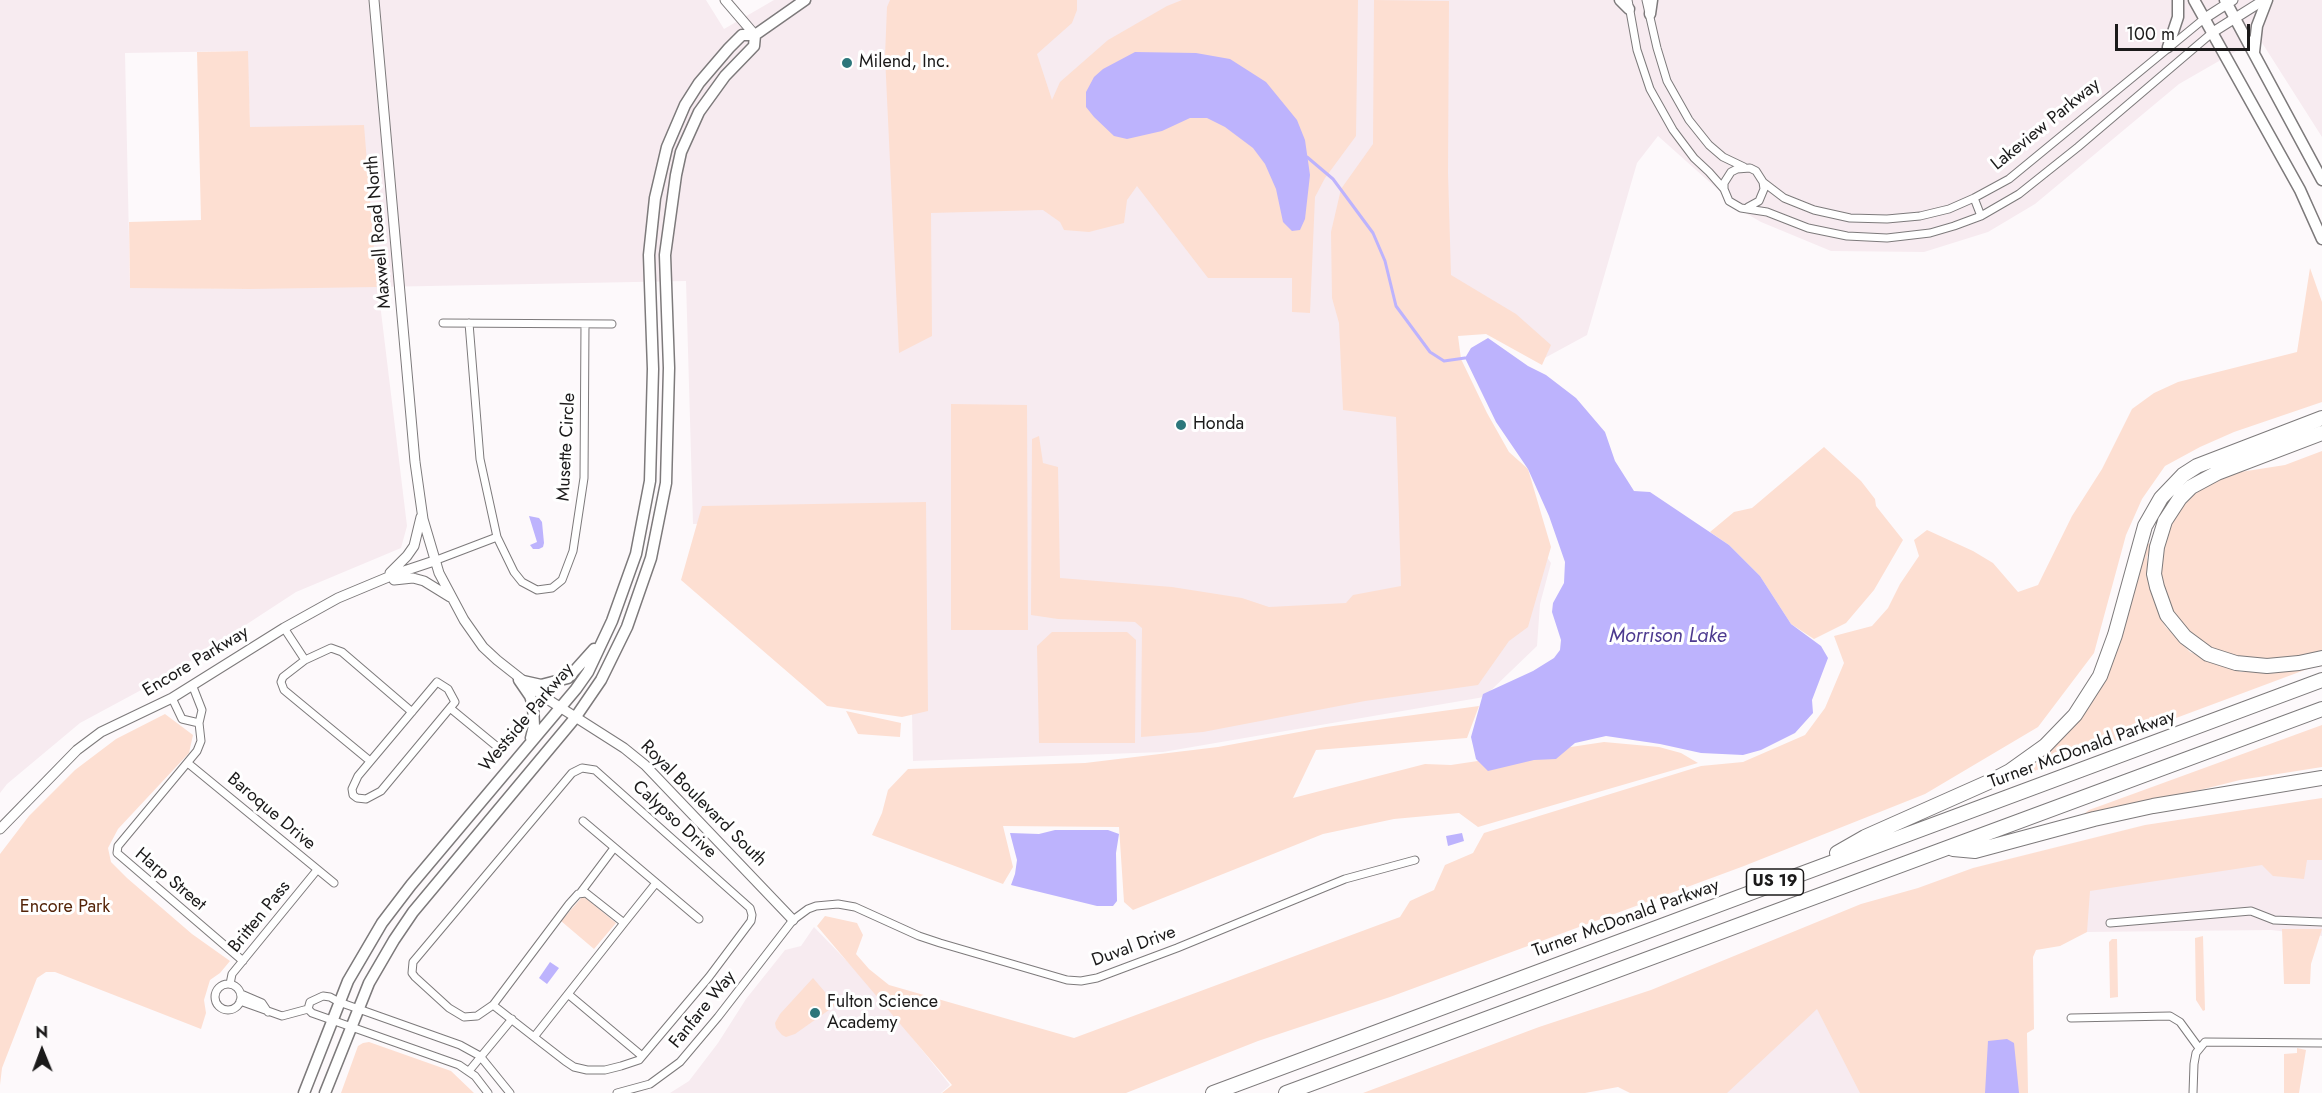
<!DOCTYPE html>
<html>
<head>
<meta charset="utf-8">
<style>
  body { margin:0 }
  #map { position:relative; width:2322px; height:1093px; overflow:hidden; background:#fdf9fb; font-family:Jost,sans-serif }
  canvas { display:block }
  .north { position:absolute; left:12px; top:1021px; width:60px; height:60px; -webkit-text-stroke:4px #fff; paint-order:stroke; rotate:359deg; font-size:16px; font-weight:700; line-height:24px; text-align:center; color:#1b1a1a }
  .north::after { content:''; display:block; margin:auto; width:21px; height:27px; background:#1b1a1a; clip-path:polygon(50% 0,100% 100%,50% 72%,0 100%) }
  .scale { position:absolute; left:2115px; top:24px; width:135px; height:27px; box-sizing:border-box; border:3px solid #1b1a1a; border-top:0; padding-left:8px; font-size:18px; line-height:21px; white-space:nowrap; color:#1b1a1a; -webkit-text-stroke:4px #fff; paint-order:stroke }
</style>
</head>
<body>
<div id="map">
<canvas width="2322" height="1093"></canvas>
<div class="north">N</div>
<div class="scale">100 m</div>
</div>
<script>
const ctx = document.querySelector('canvas').getContext('2d');
ctx.lineJoin = 'round';
function fillPath(path, color) { ctx.fillStyle = color; ctx.fill(path, 'evenodd'); }
const shape = rows => new Path2D(rows.map(r => 'M' + r).join(''));
function trace(path, color, width, dash) { ctx.strokeStyle = color; ctx.lineWidth = width; ctx.lineCap = dash ? 'butt' : 'round'; ctx.setLineDash(dash || []); ctx.stroke(path); }
function write(font, color, halo, rows, align = 'center') {
  ctx.font = font + ' Jost,sans-serif'; ctx.lineWidth = 6; ctx.setLineDash([]); ctx.textBaseline = 'middle'; ctx.strokeStyle = halo; ctx.fillStyle = color; for (const [text, x, y, turn = 0] of rows) {
    ctx.save(); ctx.translate(x, y); ctx.rotate((+turn || 0) * Math.PI / 180); ctx.textAlign = isNaN(turn) ? turn : align; if (halo) ctx.strokeText(text, 0, 0); ctx.fillText(text, 0, 0); ctx.restore();
  }
}
fillPath(shape([
  [0,0,706,0,724,29,774,0,2322,0,2322,137,2259,38,2179,84,2035,204,1988,232,1924,252,1831,251,1761,222,1742,211,1658,136,1637,163,1587,335,1541,360,1478,320,1449,343,1528,530,1551,563,1540,604,1537,646,1484,697,1163,752,913,761,908,519,693,524,686,281,378,287,407,526,401,548,296,592,169,675,80,723,7,784,0,793],
  [247,51,250,127,250,289,130,287,125,53],
  [2322,813,2322,936,2271,930,2087,932,2072,860],
  [814,927,871,986,950,1085,941,1093,670,1093,689,1081,718,1043,746,999,785,950,801,946],
  [1820,995,1870,1093,1711,1093]
]), '#f7ebf0');
fillPath(shape([
  [890,0,1077,0,1077,10,1072,23,1037,54,1052,100,1060,82,1108,40,1167,6,1182,0,1358,0,1356,136,1325,178,1315,197,1310,313,1292,312,1292,278,1208,278,1137,186,1127,200,1124,223,1089,232,1064,230,1060,222,1043,210,931,213,932,336,899,353,885,56,887,7],
  [1374,0,1449,1,1448,173,1451,275,1516,314,1551,345,1542,365,1486,334,1458,336,1461,359,1487,413,1509,452,1528,469,1551,547,1528,627,1509,641,1478,685,1365,701,1203,732,1141,737,1142,628,1135,622,1058,619,1031,615,1032,439,1039,436,1043,463,1058,467,1060,578,1172,587,1242,598,1269,607,1346,603,1353,595,1401,586,1396,417,1343,410,1339,323,1332,298,1331,232,1341,189,1373,144],
  [248,51,250,127,364,125,377,287,250,289,130,288,129,222,201,220,197,52],
  [2310,268,2322,302,2322,402,2234,432,2200,447,2165,466,2142,499,2126,535,2094,653,2038,727,1925,794,1744,866,1390,997,1258,1041,1126,1093,942,1093,952,1085,817,926,825,916,857,923,863,935,856,954,869,969,889,985,1074,1038,1400,917,1410,901,1434,890,1445,865,1473,853,1484,833,1701,766,1743,762,1805,735,1825,708,1844,663,1834,636,1872,626,1888,608,1900,584,1919,556,1914,540,1927,530,1973,551,1993,563,2018,592,2038,585,2072,516,2102,469,2132,409,2154,393,2178,382,2297,352],
  [951,404,1027,405,1028,630,951,630],
  [1824,447,1861,481,1875,499,1876,506,1903,540,1874,590,1846,623,1814,639,1791,624,1760,576,1729,545,1710,532,1734,512,1752,508],
  [2322,451,2322,651,2302,657,2251,661,2207,648,2175,618,2161,586,2161,545,2175,515,2200,488,2234,473,2285,465],
  [926,502,928,711,902,717,827,706,681,580,702,506],
  [2144,543,2152,544,2147,557,2151,591,2165,626,2190,652,2241,672,2310,668,2010,780,2009,776,2026,767,2062,738,2104,681,2125,627],
  [1052,632,1127,632,1136,640,1135,743,1039,743,1037,646],
  [1479,706,1467,738,1316,750,1293,798,1425,764,1451,765,1604,742,1659,747,1681,753,1698,763,1478,827,1459,813,1394,819,1323,834,1133,910,1124,902,1119,827,1003,826,1013,867,1003,884,872,835,882,813,888,790,908,769,1085,763,1218,747,1326,727],
  [846,711,901,723,900,737,858,734],
  [165,714,193,735,189,753,118,829,108,848,111,862,127,878,192,934,230,961,220,973,210,980,204,1000,206,1013,201,1029,55,972,46,972,37,978,2,1068,0,1085,0,854,29,816,75,770,116,739],
  [2322,725,2322,767,2240,780,2148,803,2081,816,2089,810],
  [2322,798,2322,860,2307,860,2304,879,2273,876,2262,865,2090,891,2087,932,2060,946,2036,950,2033,957,2034,1029,2027,1033,2028,1093,1860,1093,1817,1009,1727,1093,1630,1093,1618,1087,1585,1093,1363,1093,1539,1027,1651,990,1861,904,1918,888,1973,868,2145,825],
  [583,896,616,923,594,949,561,921],
  [2282,929,2322,929,2311,964,2310,984,2284,984],
  [2203,936,2205,1010,2203,1011,2196,1000,2195,938],
  [2112,939,2117,939,2118,997,2110,998,2109,942],
  [813,978,836,1005,795,1034,786,1037,782,1035,776,1028,775,1023,780,1014],
  [369,1042,451,1071,474,1093,341,1093,358,1046,363,1043],
  [2297,1048,2306,1050,2299,1093,2284,1093,2284,1054,2297,1053]
]), '#fddfd2');
fillPath(shape([
  [1135,52,1196,53,1230,59,1266,82,1297,120,1305,140,1310,175,1305,219,1300,230,1292,231,1283,222,1276,189,1265,164,1253,148,1225,127,1207,118,1190,118,1162,131,1127,139,1114,136,1094,117,1086,107,1086,92,1094,77,1103,69],
  [1488,338,1528,366,1546,375,1576,398,1605,432,1615,461,1634,491,1650,492,1729,545,1760,576,1791,624,1821,646,1828,658,1812,700,1813,713,1795,733,1761,750,1743,755,1701,753,1660,744,1606,736,1575,743,1556,759,1534,760,1488,771,1476,759,1471,737,1483,694,1533,671,1554,658,1560,650,1561,640,1552,612,1553,603,1564,583,1565,562,1549,516,1528,469,1496,422,1465,358,1471,348],
  [529,516,539,518,542,522,544,543,543,547,539,549,533,549,530,545,537,542],
  [1055,830,1108,830,1119,834,1116,853,1117,901,1113,906,1097,906,1011,885,1015,874,1017,860,1010,833,1039,834],
  [1462,833,1464,841,1448,846,1446,836],
  [550,962,559,968,547,984,539,978],
  [2007,1039,2014,1043,2019,1093,1985,1093,1988,1041]
]), '#bdb3fd');
trace(shape([
  [1307,157,1333,179,1373,233,1385,261,1396,306,1430,352,1444,361,1465,358]
]), '#bdb3fd', 3);
const minor = shape([
  [1628,0,1637,50,1650,89,1673,130,1694,158,1709,172,1724,189],
  [1646,0,1657,48,1667,81,1689,120,1709,145,1723,157,1744,167],
  [1763,182,1784,198,1814,210,1850,218,1887,219,1920,216,1949,209,1974,198,2009,179,2205,18],
  [1974,198,1981,216],
  [1748,207,1759,201,1764,189,1763,182,1756,171,1750,168,1737,169,1731,172,1724,183,1724,189,1729,201,1741,208,1767,212,1808,228,1847,236,1887,238,1930,233,1954,226,1981,216,2019,194,2078,147,2213,32],
  [443,323,612,324],
  [469,323,480,459,497,537,514,572,522,582,537,590,552,588,562,580,573,551,584,478,585,324],
  [434,561,497,537],
  [284,628,305,660],
  [437,682,448,689,455,702,381,791,366,799,357,798,353,795,352,789,358,776,437,682],
  [172,698,182,719,199,723,202,710,193,687],
  [450,708,495,745],
  [199,723,201,741,197,751,118,846,117,853,243,961],
  [370,761,284,690,281,682,283,677,305,660,331,648,342,652,412,712],
  [189,764,334,883],
  [583,821,699,919],
  [581,892,614,848],
  [624,923,656,883],
  [2110,923,2251,911,2274,920,2322,922],
  [230,984,232,974,317,870],
  '215 997a13 13 0 1 1 26 0a13 13 0 1 1-26 0Z',
  [241,994,262,1003,268,1012],
  [568,994,642,1056],
  [240,1001,282,1016,308,1009],
  [493,1005,534,1037,565,1061,574,1067,587,1070,605,1070,621,1066,639,1060,709,977,751,921,752,915,750,908,595,770,582,768,572,773,413,962,412,973,415,977,449,1008,464,1017,477,1016,493,1005,569,904,578,894,586,893,624,923,534,1037],
  [2071,1018,2170,1016,2180,1022,2199,1048],
  [469,1071,512,1019],
  [488,1093,475,1076,459,1065,312,1013,308,1009,310,1002,323,996,330,997,339,1002,460,1045,480,1056,510,1093],
  [617,1093,650,1084,680,1062,718,1017,793,920,808,909,816,906,838,904,855,907,919,936,940,943,1067,980,1081,981,1097,978,1177,948,1345,879,1415,860],
  [2193,1093,2194,1064,2196,1053,2205,1042,2321,1043]
]);
const tertiary = shape([
  [374,0,415,462,423,519,439,573,464,620,483,647,497,660,544,697,624,748,645,765,793,920],
  [725,0,755,35],
  [2205,18,2233,0],
  [2213,32,2264,0],
  [390,573,407,556,414,546,421,517],
  [394,580,413,578,424,581,450,597],
  [0,829,77,750,101,732,172,698,284,628,338,598,398,573,434,561]
]);
const secondary = shape([
  [1620,0,1629,9],
  [2194,0,2300,190,2322,239],
  [2225,0,2322,180],
  [1650,14,1652,0],
  [2168,47,2178,17,2178,0],
  [2254,52,2257,26,2267,0],
  [519,680,530,696,533,705,534,726,531,738],
  [523,681,541,685,568,678,594,649],
  [304,1093,348,981,382,923,411,885,576,689,588,672,612,621,636,554,650,481,653,369,649,255,655,198,667,147,685,105,699,83,729,48,742,35,755,35,805,0],
  [325,1093,369,983,394,940,413,912,575,718,601,680,627,627,651,558,666,483,669,368,665,255,676,175,681,152,699,112,725,76,754,46,755,35]
]);
const motorway = shape([
  [2322,433,2217,473,2191,487,2180,498,2165,521,2157,547,2154,574,2157,587,2167,615,2185,637,2208,654,2236,663,2267,666,2299,663,2322,658],
  [1953,849,1975,851,2094,819,2153,806,2322,778],
  [1837,853,1865,837,1991,781,2010,771,2045,746,2075,715,2100,676,2115,635,2145,526,2161,498,2183,475,2197,466,2322,418],
  [1213,1093,2322,680],
  [1286,1093,2322,709]
]);
trace(minor, '#7d7a7b', 9);
trace(tertiary, '#7d7a7b', 11);
trace(secondary, '#7d7a7b', 13);
trace(motorway, '#7d7a7b', 16);
trace(minor, '#fff', 7);
trace(tertiary, '#fff', 9);
trace(secondary, '#fff', 10);
trace(motorway, '#fff', 14);
for (const [x, y, r, color] of [
  [847,63,6,"#2c767b"],
  [1181,425,6,"#2c767b"],
  [815,1013,6,"#2c767b"]
]) { const dot = new Path2D(); dot.arc(x, y, r, 0, 2 * Math.PI); ctx.fillStyle = color; ctx.fill(dot); trace(dot, '#fff', 2); }
for (const [x, y, w] of [
  [1775,882,57]
]) { const box = new Path2D(); box.roundRect(x - w / 2, y - 13, w, 26, 4.5); ctx.fillStyle = '#fff'; ctx.fill(box); trace(box, '#1b1a1a', 1.5); }
write('bold 16px', '#1b1a1a', null, [
  ["US 19",1775,882]
]);
write('18px', '#1b1a1a', '#fff', [
  ["Milend, Inc.",859,63],
  ["Honda",1193,425],
  ["Fulton Science",827,1003],
  ["Academy",827,1024]
], 'left');
write('18px', '#1b1a1a', '#fff', [
  ["Lakeview Parkway",2046,125,-39],
  ["Maxwell Road North",379,232,-95],
  ["Musette Circle",567,447,-87],
  ["Encore Parkway",196,662,-31],
  ["Westside Parkway",527,718,-50],
  ["Turner McDonald Parkway",2082,750,-20],
  ["Royal Boulevard South",703,804,45],
  ["Baroque Drive",271,812,40],
  ["Calypso Drive",674,820,42],
  ["Harp Street",170,880,40],
  ["Britten Pass",260,917,-51],
  ["Turner McDonald Parkway",1626,919,-20],
  ["Duval Drive",1134,947,-20],
  ["Fanfare Way",703,1010,-51]
]);
write('18px', '#542409', '#fff', [
  ["Encore Park",65,908]
]);
write('italic 20px', '#4d3a8f', '#fff', [
  ["Morrison Lake",1668,637]
]);
</script>
</body>
</html>
